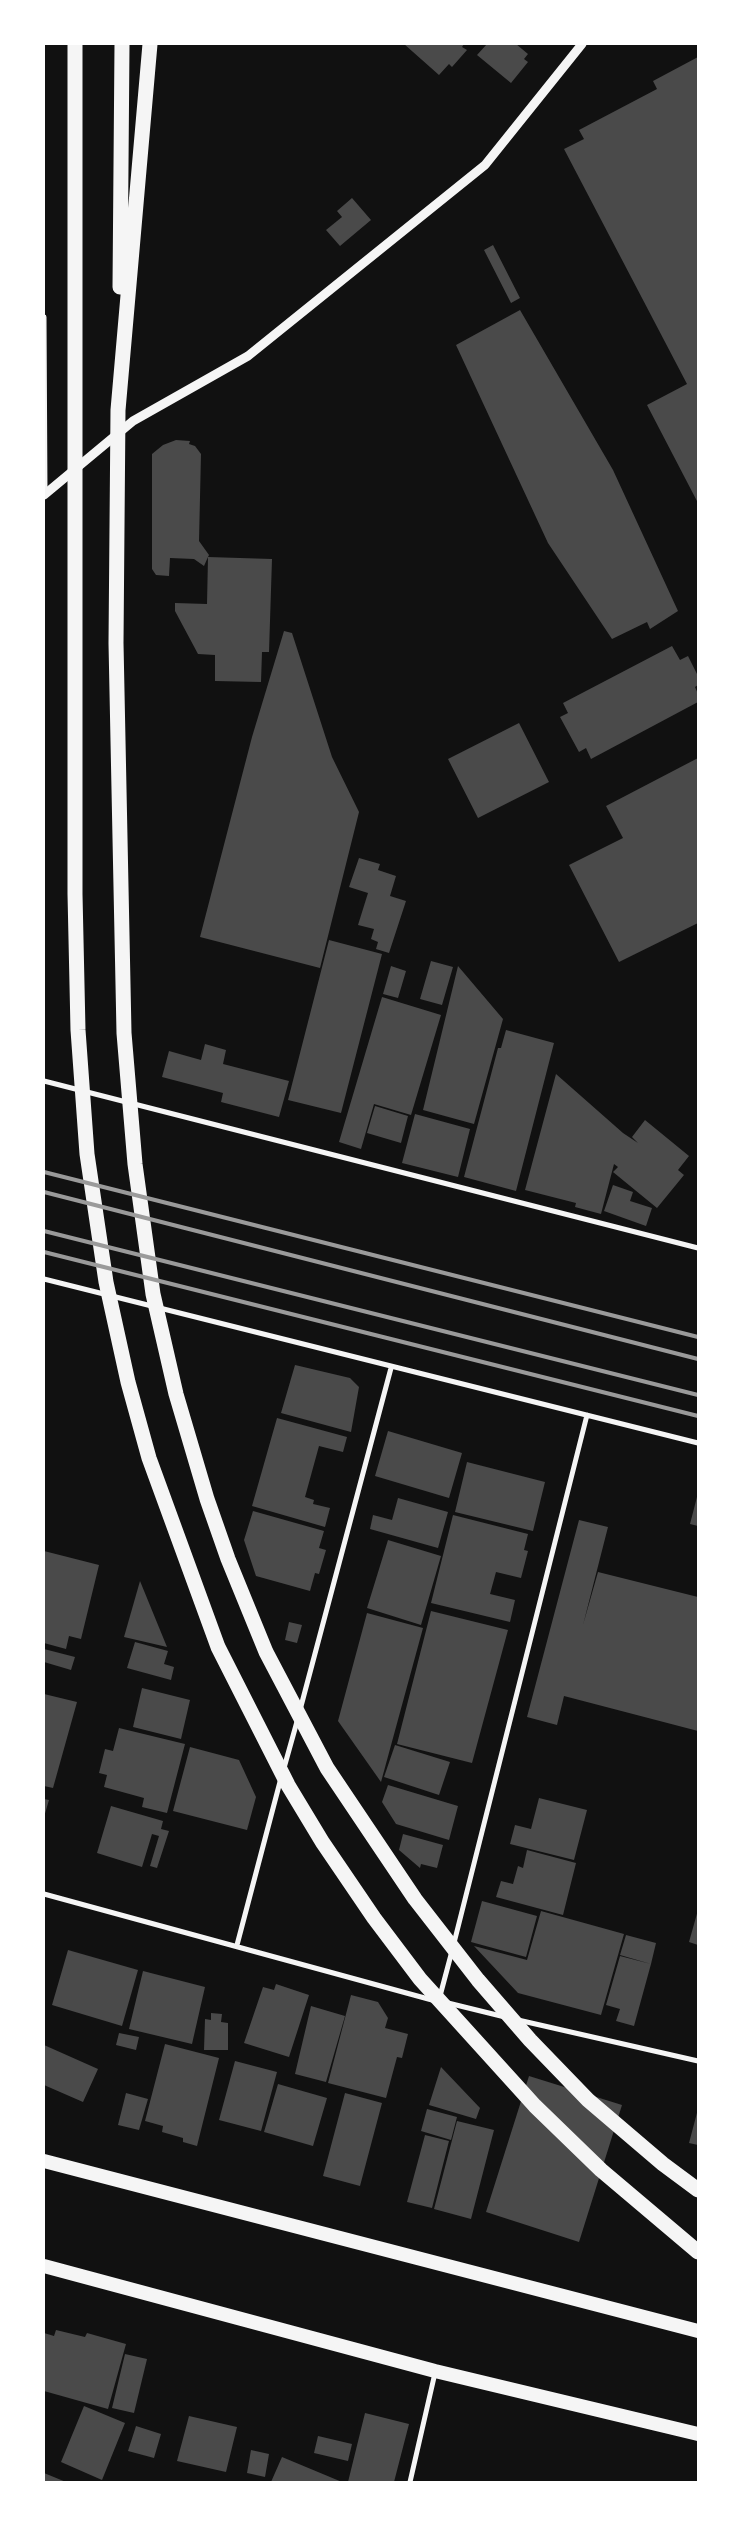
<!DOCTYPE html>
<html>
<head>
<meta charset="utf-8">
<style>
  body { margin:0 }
  #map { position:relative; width:742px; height:2526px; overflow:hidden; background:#111; font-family:Poppins,sans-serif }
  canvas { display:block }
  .frame { position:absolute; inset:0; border:45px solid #fff; pointer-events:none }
</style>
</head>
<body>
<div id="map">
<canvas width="742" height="2526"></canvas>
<div class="frame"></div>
</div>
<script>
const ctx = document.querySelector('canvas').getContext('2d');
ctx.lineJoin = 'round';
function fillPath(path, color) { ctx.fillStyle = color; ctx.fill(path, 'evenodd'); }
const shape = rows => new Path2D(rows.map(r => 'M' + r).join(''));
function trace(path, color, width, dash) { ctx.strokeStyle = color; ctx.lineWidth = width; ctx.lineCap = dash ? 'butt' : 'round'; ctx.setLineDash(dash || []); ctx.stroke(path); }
fillPath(shape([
  [404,44,464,44,462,47,467,50,452,67,449,64,439,75],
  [487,44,516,44,528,54,524,59,528,62,511,83,477,55],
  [698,57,698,503,647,405,687,384,564,149,584,139,579,130,657,89,653,81],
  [352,198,371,220,340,246,326,230,342,217,337,211],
  [493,245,520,298,511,303,484,250],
  [520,310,613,470,678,611,650,629,647,622,612,639,548,543,456,345],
  [176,440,190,441,189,444,195,446,201,454,199,541,209,555,208,557,272,559,269,652,262,652,261,682,215,681,215,655,198,654,175,611,175,603,207,604,208,557,204,566,194,559,170,558,169,576,156,575,152,569,152,454,163,445],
  [284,631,292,633,332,757,359,812,320,968,200,937,252,737],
  [672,646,680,660,688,656,698,676,698,685,695,687,698,694,698,702,591,759,586,748,579,752,560,717,568,713,563,703],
  [519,723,549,782,478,818,448,759],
  [698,758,698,923,619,962,569,865,623,838,606,806],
  [359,858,380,864,378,870,396,876,390,896,406,901,389,953,376,949,378,942,371,939,374,929,358,925,368,893,349,887],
  [329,940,382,954,341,1113,288,1100],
  [431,961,453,967,442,1005,420,999],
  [391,966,406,971,398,998,383,994],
  [458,966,503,1019,474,1124,423,1110],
  [382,997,441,1015,411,1115,374,1104,361,1149,339,1142],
  [506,1030,554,1043,516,1191,464,1177,498,1048,501,1048],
  [205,1044,226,1050,223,1064,289,1081,279,1117,221,1102,223,1093,162,1077,169,1051,201,1060],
  [556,1074,623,1133,638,1143,632,1137,645,1120,689,1156,678,1170,684,1175,657,1208,613,1172,618,1167,614,1164,601,1214,575,1207,576,1203,525,1190],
  [375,1106,408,1116,401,1143,367,1133],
  [415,1114,470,1129,458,1177,402,1163],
  [613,1185,633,1192,630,1201,652,1208,646,1226,604,1211],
  [295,1365,350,1378,359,1387,351,1432,281,1413],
  [277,1418,347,1437,343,1452,319,1446,305,1497,314,1500,313,1504,330,1508,325,1527,252,1506],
  [388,1431,462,1453,449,1498,375,1476],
  [467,1462,545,1482,533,1531,455,1512],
  [698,1493,698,1526,690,1524],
  [398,1498,448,1512,438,1548,370,1529,373,1515,392,1520],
  [253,1511,324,1531,319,1548,326,1550,319,1574,315,1573,310,1591,256,1576,244,1540],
  [453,1515,528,1534,524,1550,528,1551,521,1578,496,1572,490,1594,515,1600,510,1622,431,1603],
  [579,1520,608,1527,583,1625,598,1572,698,1597,698,1731,564,1696,557,1725,527,1717],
  [388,1540,441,1556,421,1625,367,1608],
  [44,1551,99,1565,81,1639,69,1636,66,1649,44,1643],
  [140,1581,167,1647,124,1637],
  [431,1611,508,1630,472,1763,397,1744],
  [367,1613,423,1628,381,1782,338,1721],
  [289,1622,302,1625,297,1643,285,1640],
  [135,1642,168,1651,164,1664,174,1667,171,1680,127,1668],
  [44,1649,75,1657,71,1670,44,1662],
  [142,1688,190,1700,181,1739,133,1727],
  [44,1694,77,1702,53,1788,44,1786],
  [119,1728,185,1744,167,1813,142,1807,144,1798,104,1787,107,1775,99,1773,105,1749,113,1751],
  [395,1745,450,1762,439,1795,384,1777],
  [190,1747,239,1760,256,1797,247,1830,173,1811],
  [388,1785,458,1806,449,1840,396,1824,382,1802],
  [539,1798,587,1810,574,1860,510,1844,515,1825,531,1829],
  [44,1799,49,1800,44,1817],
  [111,1806,163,1821,161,1829,169,1831,157,1868,150,1866,159,1836,152,1834,142,1867,97,1853],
  [403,1834,443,1845,437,1868,421,1864,420,1868,399,1850],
  [527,1850,576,1863,563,1915,496,1897,501,1881,513,1884,518,1866,523,1868],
  [482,1901,537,1916,526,1957,471,1942],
  [698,1910,698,1945,689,1942],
  [541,1911,624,1934,601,2015,518,1993,474,1946,527,1960],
  [626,1935,656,1943,651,1964,620,1955],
  [68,1950,138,1970,122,2026,52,2005],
  [620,1956,651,1964,634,2026,616,2021,620,2009,606,2005],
  [143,1971,205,1987,192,2044,129,2029],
  [276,1984,309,1995,289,2057,244,2043,263,1987,274,1990],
  [351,1995,378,2002,388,2018,385,2028,408,2034,402,2058,397,2057,386,2098,328,2083],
  [311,2006,345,2016,326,2082,295,2074],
  [211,2013,222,2014,221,2022,228,2023,228,2050,204,2050,205,2019,211,2020],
  [119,2033,139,2037,136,2050,116,2045],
  [165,2044,219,2058,197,2146,183,2142,183,2138,162,2132,163,2126,145,2121],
  [44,2045,98,2069,83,2102,44,2085],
  [235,2061,277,2072,261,2131,219,2120],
  [441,2067,480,2108,476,2119,429,2105],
  [529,2076,622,2105,579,2242,486,2212],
  [278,2084,327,2098,313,2146,264,2132],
  [126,2093,148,2099,139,2130,118,2125],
  [345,2093,382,2103,360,2186,323,2176],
  [427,2109,457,2117,451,2140,421,2131],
  [698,2109,698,2145,689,2143],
  [457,2121,494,2130,471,2219,434,2209],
  [425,2135,449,2141,432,2208,407,2202],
  [56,2330,85,2337,87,2333,126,2344,108,2409,44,2391,44,2333,54,2336],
  [125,2354,147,2359,134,2413,112,2408],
  [84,2406,125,2423,102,2480,61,2462],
  [365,2413,409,2424,394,2482,348,2482],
  [189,2416,237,2427,226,2472,177,2461],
  [136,2426,161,2434,154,2458,128,2451],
  [318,2436,352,2444,348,2461,314,2453],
  [251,2450,269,2454,265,2477,247,2473],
  [282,2457,342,2482,271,2482],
  [44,2473,66,2482,44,2482]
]), '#4a4a4a');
trace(shape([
  [44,317,45,494],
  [44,1081,698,1248],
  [44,1279,698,1443],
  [300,1710,391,1368],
  [284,1768,298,1718],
  [44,1894,432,2000],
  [454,1943,587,1415],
  [237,1945,281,1778],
  [440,1996,452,1951],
  [448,2003,505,2017],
  [518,2020,698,2061],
  [410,2482,435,2373]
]), '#f5f5f5', 5);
trace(shape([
  [44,495,133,421,248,356,485,165,582,44]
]), '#f5f5f5', 9);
trace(shape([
  [44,2161,698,2331],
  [44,2266,435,2371,698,2434]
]), '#f5f5f5', 14);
trace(shape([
  [75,44,75,894,78,1030,87,1154,106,1282,128,1382,149,1458,218,1647,288,1785,323,1843,374,1918,420,1979,535,2106,601,2170,698,2252],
  [150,44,118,410,116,643,124,1033,135,1164,153,1294,176,1394,207,1499,228,1559,266,1652,327,1768,376,1841,415,1899,478,1980,530,2040,588,2100,663,2164,698,2190],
  [120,287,122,44]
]), '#f5f5f5', 15);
trace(shape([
  [44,1172,698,1337],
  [44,1192,698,1359],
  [44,1231,698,1395],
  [44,1252,698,1416]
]), '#9a9a9a', 4);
</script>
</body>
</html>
